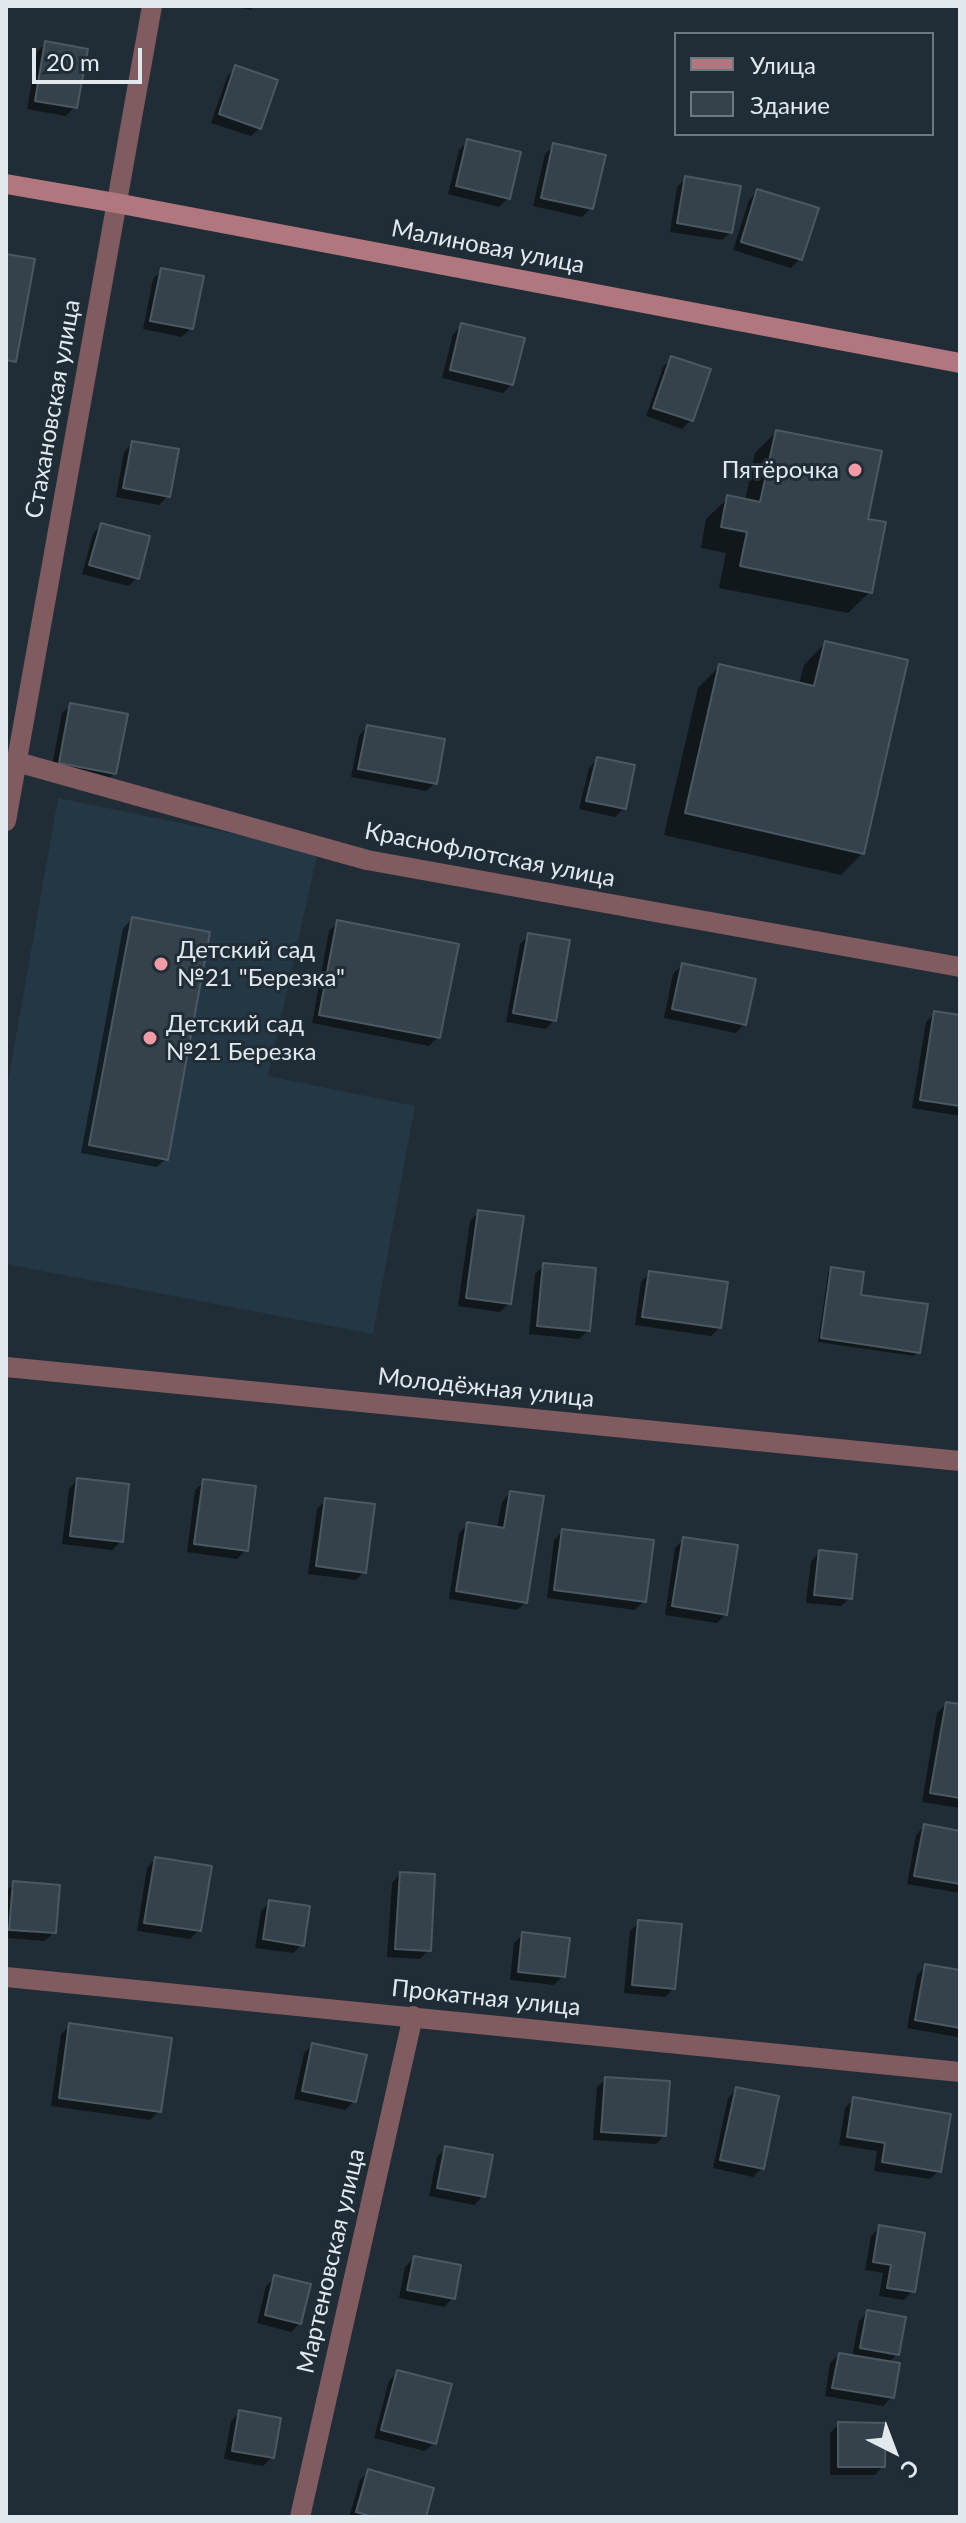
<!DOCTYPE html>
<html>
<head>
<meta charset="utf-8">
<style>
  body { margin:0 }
  #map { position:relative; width:966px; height:2523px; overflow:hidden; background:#202d36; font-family:Lato,sans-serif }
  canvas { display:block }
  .frame { position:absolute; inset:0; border:8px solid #e1e9ef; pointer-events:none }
  .legend { position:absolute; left:674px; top:32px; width:260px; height:104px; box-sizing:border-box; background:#202d36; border:2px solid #6d7880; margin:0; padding:10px 14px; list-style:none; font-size:24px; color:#e1e9ef }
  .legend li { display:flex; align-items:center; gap:16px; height:40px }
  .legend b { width:40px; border:2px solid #6d7880 }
  .north { position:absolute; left:854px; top:2411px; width:80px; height:80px; -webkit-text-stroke:6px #202d36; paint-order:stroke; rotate:138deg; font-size:22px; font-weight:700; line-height:32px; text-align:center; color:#e1e9ef }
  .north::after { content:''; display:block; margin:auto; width:28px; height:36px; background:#e1e9ef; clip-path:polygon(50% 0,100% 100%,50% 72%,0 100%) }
  .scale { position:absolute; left:32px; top:48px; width:110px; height:36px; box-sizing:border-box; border:4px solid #e1e9ef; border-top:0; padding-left:10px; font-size:24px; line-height:28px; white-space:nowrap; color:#e1e9ef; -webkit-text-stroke:6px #202d36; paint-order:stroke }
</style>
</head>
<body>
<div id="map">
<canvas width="966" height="2523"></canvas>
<div class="frame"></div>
<ul class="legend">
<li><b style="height:10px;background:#b0777e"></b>Улица</li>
<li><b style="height:22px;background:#35424b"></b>Здание</li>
</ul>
<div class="north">С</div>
<div class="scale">20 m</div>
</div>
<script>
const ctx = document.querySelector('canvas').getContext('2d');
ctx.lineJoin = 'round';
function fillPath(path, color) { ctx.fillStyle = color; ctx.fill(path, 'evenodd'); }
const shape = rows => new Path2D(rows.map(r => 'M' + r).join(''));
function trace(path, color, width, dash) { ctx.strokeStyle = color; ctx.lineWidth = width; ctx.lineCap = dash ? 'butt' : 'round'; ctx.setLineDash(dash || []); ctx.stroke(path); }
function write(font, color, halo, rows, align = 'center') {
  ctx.font = font + ' Lato,sans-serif'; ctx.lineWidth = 6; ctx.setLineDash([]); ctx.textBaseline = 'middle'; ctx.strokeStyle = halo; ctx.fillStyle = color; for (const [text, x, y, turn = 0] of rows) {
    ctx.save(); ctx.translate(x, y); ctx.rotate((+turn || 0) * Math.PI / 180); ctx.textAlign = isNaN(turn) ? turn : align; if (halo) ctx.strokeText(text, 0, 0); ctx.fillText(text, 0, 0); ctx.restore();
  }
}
fillPath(shape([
  [58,798,318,851,268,1076,415,1106,373,1334,6,1264,6,1093]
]), '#243744');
fillPath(shape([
  [231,6,255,6,251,10],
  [46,43,75,107,66,116,27,109,37,52],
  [235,68,260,128,251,136,211,123,227,77],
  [468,142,508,198,499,207,448,194,459,150],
  [554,145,591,208,582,217,533,206,545,154],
  [686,178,731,232,722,240,670,232,677,187],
  [757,191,800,259,791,268,733,250,749,200],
  [162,270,191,328,182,337,143,329,153,279],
  [462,326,512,384,503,393,442,378,453,334],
  [672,358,691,420,682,429,646,416,663,367],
  [776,432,866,520,870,592,848,613,719,588,726,553,701,548,706,519,728,498,745,501,755,453],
  [133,443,168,496,159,505,116,497,124,452],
  [101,525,137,578,128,586,82,574,93,534],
  [825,643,862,854,841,875,664,835,698,688,720,666,799,684,804,665],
  [71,705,114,773,105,782,51,771,62,713],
  [367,727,435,783,426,791,351,777,359,736],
  [597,759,624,808,615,817,579,809,589,768],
  [132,919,166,1159,157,1167,81,1153,123,928],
  [338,922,438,1037,429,1046,312,1023,329,931],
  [529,935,554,1020,546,1029,506,1022,520,944],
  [682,965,744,1024,736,1033,664,1018,673,974],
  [935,1013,960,1017,960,1116,912,1108,926,1022],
  [479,1212,509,1303,500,1312,458,1306,470,1221],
  [544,1265,588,1331,579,1339,529,1334,535,1274],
  [832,1269,918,1352,914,1356,818,1342,828,1273],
  [650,1273,720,1327,711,1336,635,1325,641,1282],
  [77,1480,121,1541,112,1550,62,1544,69,1489],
  [204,1482,246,1550,237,1559,187,1552,195,1490],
  [510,1493,526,1602,517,1610,449,1599,459,1533,468,1524,497,1529,502,1502],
  [326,1500,364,1572,356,1580,308,1574,317,1509],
  [563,1531,644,1601,635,1610,547,1598,554,1540],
  [684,1539,726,1614,717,1623,665,1615,675,1548],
  [820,1552,850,1598,841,1606,806,1603,811,1561],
  [946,1704,960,1706,960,1808,922,1802,937,1713],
  [924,1826,960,1833,960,1893,907,1884,916,1835],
  [155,1859,199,1930,190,1939,137,1931,147,1868],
  [400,1874,429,1950,420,1959,387,1957,392,1883],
  [14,1884,54,1932,45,1941,6,1938,6,1891],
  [270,1902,302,1945,293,1953,255,1948,261,1911],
  [639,1922,674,1988,665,1997,624,1993,630,1931],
  [523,1934,563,1976,554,1985,510,1980,514,1943],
  [926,1966,960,1972,960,2034,957,2037,907,2028,917,1975],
  [70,2025,159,2111,150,2120,51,2106,61,2034],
  [312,2045,354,2101,345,2110,294,2099,304,2053],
  [606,2079,664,2136,656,2144,593,2140,597,2087],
  [737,2089,762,2168,753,2177,713,2168,728,2098],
  [854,2099,939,2171,930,2179,874,2171,877,2151,839,2145,845,2108],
  [446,2148,483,2196,474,2205,429,2196,437,2157],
  [880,2227,913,2291,904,2300,879,2296,883,2273,865,2270,871,2236],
  [414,2258,453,2298,444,2307,399,2298,405,2267],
  [275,2277,300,2323,291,2332,257,2323,266,2286],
  [868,2312,897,2354,889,2363,892,2397,883,2406,825,2396,830,2363,839,2355,852,2357,859,2321],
  [398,2372,434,2443,425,2451,374,2438,389,2381],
  [240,2412,272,2457,263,2466,224,2459,231,2421],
  [839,2424,883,2466,875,2475,830,2475,830,2433],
  [369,2471,424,2517,349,2517,360,2480]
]), '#0007');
const building = shape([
  [45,41,88,49,77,108,35,101,45,41],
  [235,65,278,80,261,129,219,114,235,65],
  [467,139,521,152,510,199,456,186,467,139],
  [553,143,606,155,593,209,541,198,553,143],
  [685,176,741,186,732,233,677,223,685,176],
  [757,189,819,208,802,260,741,242,757,189],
  [6,254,35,259,16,362,6,360,6,254],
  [161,268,204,276,193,329,150,321,161,268],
  [461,323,525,338,513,385,450,370,461,323],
  [671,356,711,369,693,421,653,408,671,356],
  [776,430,882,451,868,519,886,522,872,593,740,566,747,532,721,527,727,495,760,502,776,430],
  [132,441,179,449,170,497,123,488,132,441],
  [101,523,150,536,139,579,89,565,101,523],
  [825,641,908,660,864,854,685,813,719,664,814,686,825,641],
  [70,703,128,714,116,774,59,763,70,703],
  [367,725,445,739,437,784,358,769,367,725],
  [597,757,635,765,626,809,586,801,597,757],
  [132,917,210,932,168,1160,89,1145,132,917],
  [337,920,459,944,440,1038,319,1015,337,920],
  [528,933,570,940,556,1021,513,1013,528,933],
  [682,963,756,979,746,1025,672,1009,682,963],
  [934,1011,960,1015,960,1106,920,1100,934,1011],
  [478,1210,524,1216,511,1304,466,1298,478,1210],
  [543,1263,596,1268,590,1331,537,1326,543,1263],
  [831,1267,864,1272,861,1295,928,1304,920,1353,821,1338,831,1267],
  [649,1271,728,1282,721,1328,642,1317,649,1271],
  [77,1478,129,1484,123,1542,70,1536,77,1478],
  [203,1479,256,1486,248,1551,194,1544,203,1479],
  [510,1491,544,1496,527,1603,456,1591,467,1522,504,1528,510,1491],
  [325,1498,375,1504,366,1573,316,1566,325,1498],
  [562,1529,654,1540,646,1602,554,1590,562,1529],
  [683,1537,738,1545,727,1615,672,1606,683,1537],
  [819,1550,857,1554,852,1599,814,1595,819,1550],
  [946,1702,960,1704,960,1798,930,1793,946,1702],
  [924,1824,960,1831,960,1884,914,1876,924,1824],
  [155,1857,212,1866,201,1931,144,1923,155,1857],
  [400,1872,435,1874,431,1951,395,1949,400,1872],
  [13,1881,60,1885,56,1933,9,1930,13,1881],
  [269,1900,310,1906,304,1946,263,1939,269,1900],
  [638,1920,682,1924,675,1989,632,1985,638,1920],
  [522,1932,570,1938,565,1977,518,1972,522,1932],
  [925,1964,960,1970,960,2028,915,2020,925,1964],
  [69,2023,172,2038,161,2112,59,2098,69,2023],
  [312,2043,367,2055,356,2102,302,2091,312,2043],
  [605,2077,670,2081,666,2136,601,2132,605,2077],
  [736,2087,779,2096,764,2169,720,2160,736,2087],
  [853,2097,951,2114,941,2172,882,2162,885,2143,847,2137,853,2097],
  [445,2146,493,2155,485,2197,437,2188,445,2146],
  [879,2225,925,2233,915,2292,887,2288,891,2265,873,2262,879,2225],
  [414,2256,461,2265,455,2299,407,2290,414,2256],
  [274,2275,311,2284,301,2324,265,2315,274,2275],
  [867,2310,906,2317,899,2355,860,2348,867,2310],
  [839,2353,900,2363,894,2398,832,2388,839,2353],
  [397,2370,452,2384,436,2444,381,2430,397,2370],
  [239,2410,281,2418,274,2458,232,2451,239,2410],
  [838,2422,886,2423,885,2467,838,2467,838,2422],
  [368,2469,434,2488,426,2517,374,2517,356,2512,368,2469]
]);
fillPath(building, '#35424b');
trace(building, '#4a5862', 2);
trace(shape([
  [17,762,367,860,960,967],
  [6,821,152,6],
  [6,1367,960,1461],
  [6,1977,960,2072],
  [300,2517,413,2016]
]), '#805c61', 20);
trace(shape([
  [6,184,116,203,960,363]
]), '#b0777e', 20);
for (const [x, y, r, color] of [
  [855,470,8,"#f39aa7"],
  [161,964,8,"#f39aa7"],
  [150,1038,8,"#f39aa7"]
]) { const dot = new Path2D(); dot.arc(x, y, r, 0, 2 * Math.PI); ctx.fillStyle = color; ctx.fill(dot); trace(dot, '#202d36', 3); }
write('24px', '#e1e9ef', '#202d36', [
  ["Малиновая улица",488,247,11],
  ["Стахановская улица",53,409,-80],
  ["Краснофлотская улица",490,855,11],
  ["Молодёжная улица",486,1388,6],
  ["Прокатная улица",486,1998,6],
  ["Мартеновская улица",331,2261,-77]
]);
write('24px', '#e1e9ef', '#202d36', [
  ["Пятёрочка",839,470,"right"],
  ["Детский сад",177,950],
  ["№21 \"Березка\"",177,978],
  ["Детский сад",166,1024],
  ["№21 Березка",166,1052]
], 'left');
</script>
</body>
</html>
